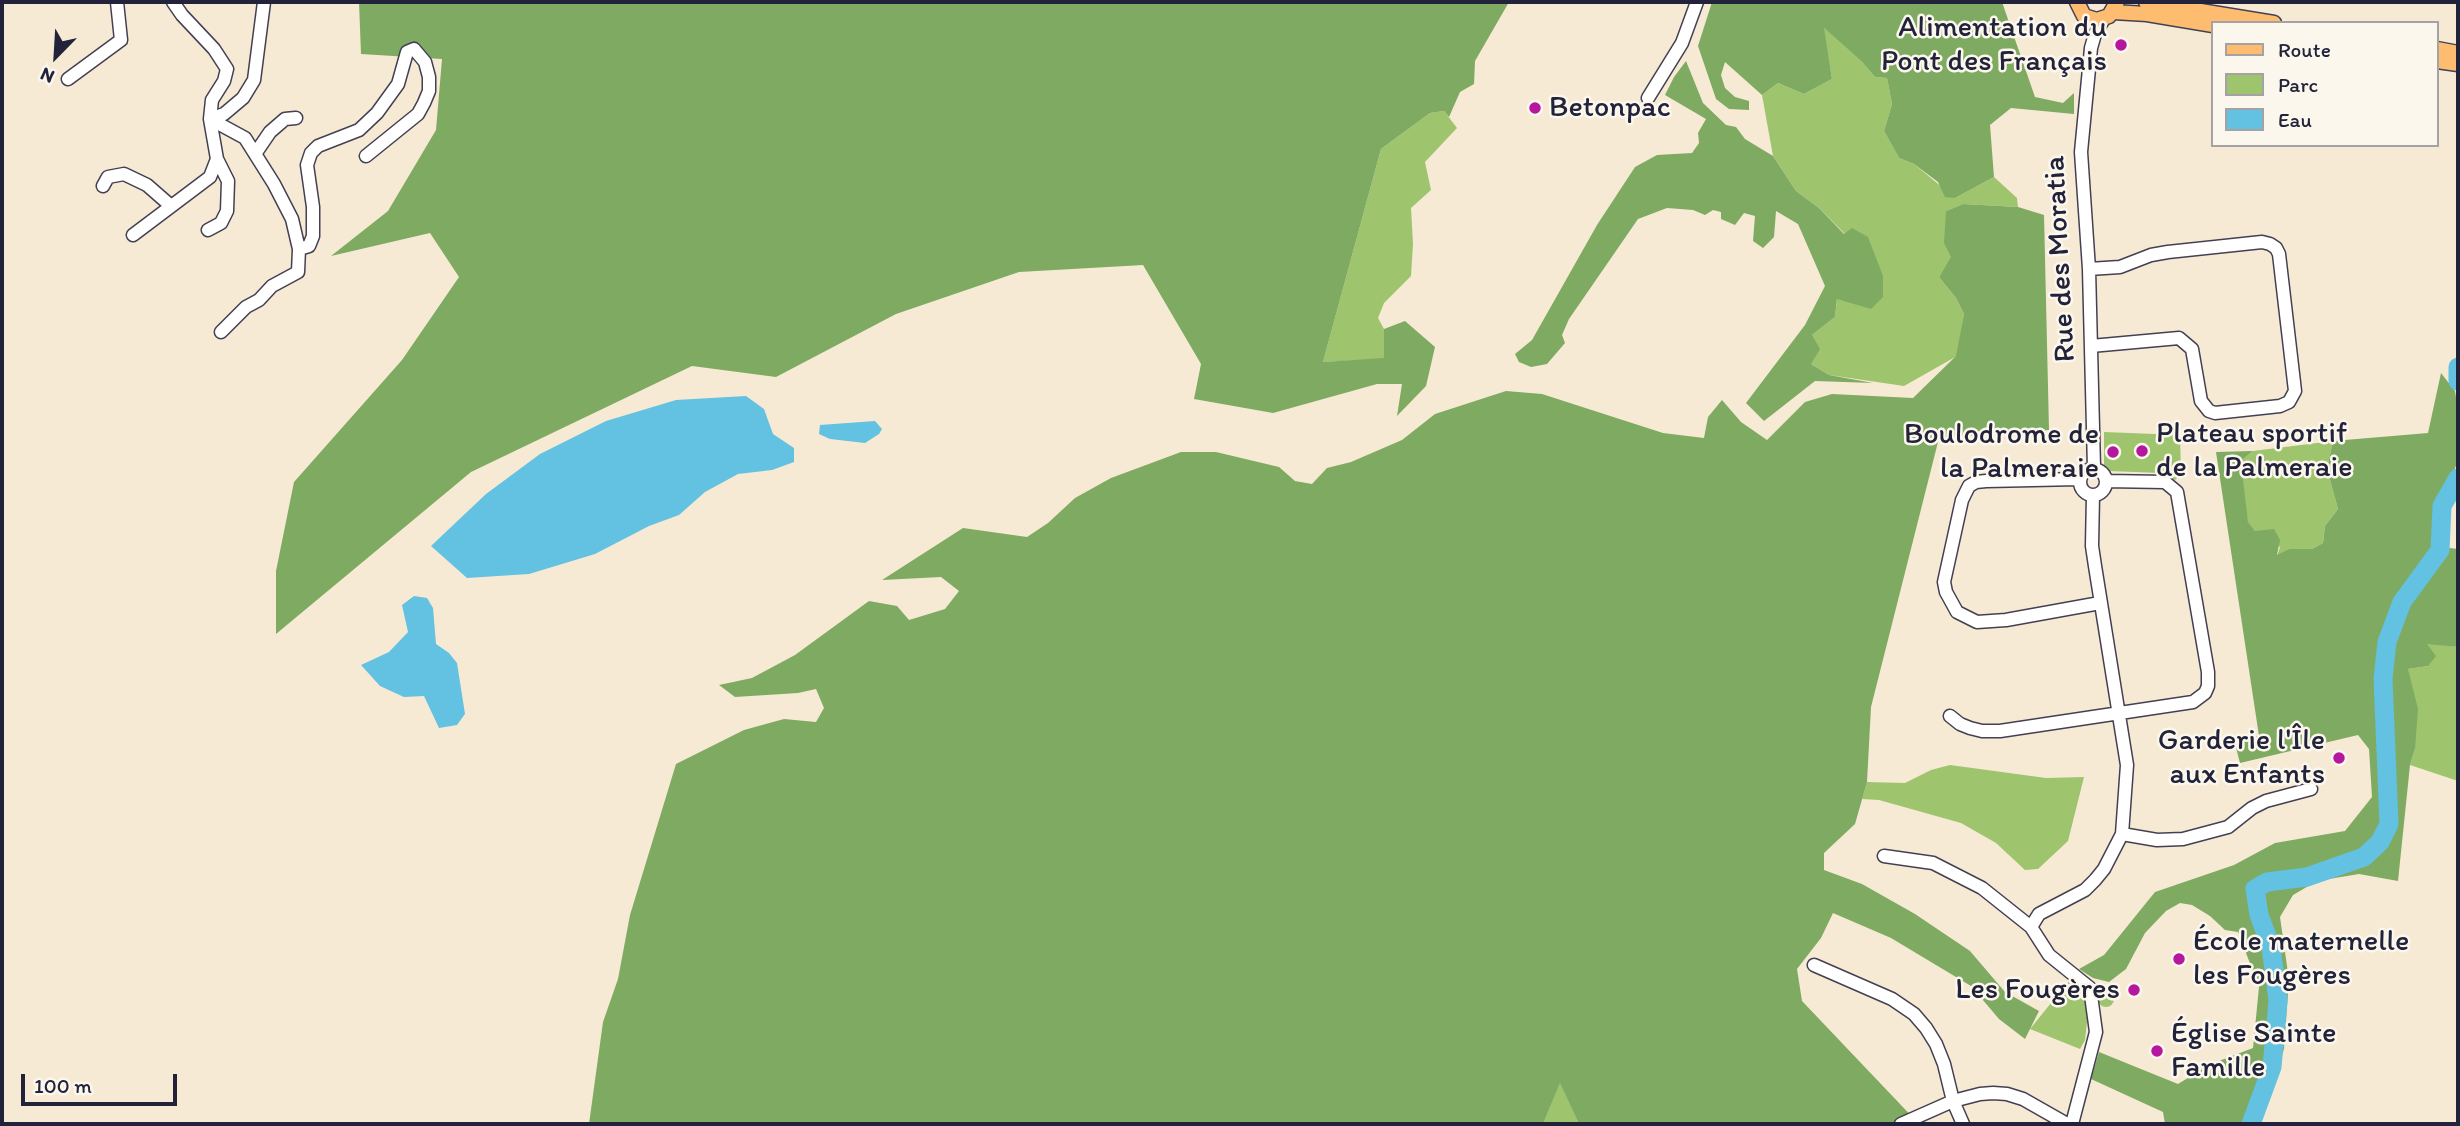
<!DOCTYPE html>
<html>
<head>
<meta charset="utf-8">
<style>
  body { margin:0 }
  #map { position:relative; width:2460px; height:1126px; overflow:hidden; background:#f6ead4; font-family:Itim,sans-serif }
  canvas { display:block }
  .frame { position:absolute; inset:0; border:4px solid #22223b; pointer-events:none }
  .legend { position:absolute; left:2211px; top:21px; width:228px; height:126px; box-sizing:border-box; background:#fbf7ec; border:2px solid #a4a2a5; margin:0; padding:9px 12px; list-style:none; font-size:21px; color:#22223b }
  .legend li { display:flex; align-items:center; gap:14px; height:35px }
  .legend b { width:35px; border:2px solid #a4a2a5 }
  .north { position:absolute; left:21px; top:21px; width:70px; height:70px; -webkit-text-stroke:5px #fbf7ec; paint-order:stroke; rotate:204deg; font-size:19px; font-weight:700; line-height:28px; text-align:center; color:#22223b }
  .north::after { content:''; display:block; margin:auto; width:24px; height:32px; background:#22223b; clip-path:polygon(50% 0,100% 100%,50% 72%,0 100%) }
  .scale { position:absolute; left:21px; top:1074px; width:156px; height:32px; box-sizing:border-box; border:4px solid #22223b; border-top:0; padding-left:9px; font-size:21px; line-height:24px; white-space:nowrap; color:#22223b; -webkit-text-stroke:5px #fbf7ec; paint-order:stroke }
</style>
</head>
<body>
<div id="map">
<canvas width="2460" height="1126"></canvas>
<div class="frame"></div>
<ul class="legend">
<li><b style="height:9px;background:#fdbc70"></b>Route</li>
<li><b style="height:19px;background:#9fc46e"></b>Parc</li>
<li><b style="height:19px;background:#63c1e1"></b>Eau</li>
</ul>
<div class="north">N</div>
<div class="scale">100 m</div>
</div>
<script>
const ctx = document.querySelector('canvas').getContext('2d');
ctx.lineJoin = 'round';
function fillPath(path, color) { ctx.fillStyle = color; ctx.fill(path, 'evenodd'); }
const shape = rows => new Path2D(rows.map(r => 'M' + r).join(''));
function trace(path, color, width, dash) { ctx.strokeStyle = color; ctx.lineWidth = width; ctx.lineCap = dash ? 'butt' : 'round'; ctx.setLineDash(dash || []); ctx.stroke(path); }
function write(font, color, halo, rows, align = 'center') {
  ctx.font = font + ' Itim,sans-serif'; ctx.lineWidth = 5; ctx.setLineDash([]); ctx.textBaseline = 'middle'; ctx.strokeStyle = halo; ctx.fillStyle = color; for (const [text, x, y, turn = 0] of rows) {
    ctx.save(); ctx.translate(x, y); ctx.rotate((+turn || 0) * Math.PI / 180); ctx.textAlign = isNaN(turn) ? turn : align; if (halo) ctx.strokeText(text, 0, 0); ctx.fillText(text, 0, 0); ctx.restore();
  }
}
fillPath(shape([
  [1823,27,1862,62,1875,77,1887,78,1892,104,1884,131,1899,158,1914,164,1955,198,1994,177,2017,198,2018,207,1963,204,1946,211,1952,257,1939,277,1956,298,1964,314,1957,356,1904,386,1829,375,1811,364,1812,335,1835,317,1845,234,1819,208,1796,191,1773,156,1762,95,1778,83,1804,94,1832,79],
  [1444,111,1457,128,1425,162,1431,190,1411,208,1413,244,1411,276,1384,303,1378,318,1384,329,1385,359,1323,362,1381,149,1430,113],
  [2104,432,2180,435,2181,474,2175,480,2161,473,2108,471,2104,466],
  [2333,441,2327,469,2338,509,2325,526,2323,543,2312,549,2289,549,2277,556,2280,547,2255,531,2248,523,2237,464,2253,451],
  [2426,643,2458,647,2458,781,2410,765,2415,749,2408,669,2428,666],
  [1950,765,2046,778,2084,777,2068,841,2038,869,2025,870,1996,843,1961,823,1879,800,1862,799,1867,782,1905,783,1931,770],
  [2068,982,2081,989,2088,1013,2085,1040,2080,1049,2030,1029],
  '2098 999a8 8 0 1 1 16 0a8 8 0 1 1-16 0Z',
  [1560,1082,1579,1124,1543,1124]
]), '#9fc46e');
fillPath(shape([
  [359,2,1509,2,1475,61,1474,84,1460,92,1449,117,1444,111,1430,113,1381,149,1323,362,1384,358,1384,329,1405,321,1435,347,1426,386,1397,416,1402,384,1377,384,1273,413,1194,399,1201,364,1143,265,1019,272,896,314,776,377,692,366,471,472,276,634,276,571,294,482,402,360,459,277,430,233,331,256,388,211,436,130,442,59,361,54],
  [1712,2,2002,2,2035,97,2063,103,2074,93,2074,114,2011,108,1990,125,1994,177,1955,198,1945,197,1938,182,1914,164,1899,158,1884,131,1892,104,1887,78,1875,77,1862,62,1824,28,1832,79,1804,94,1778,83,1762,95,1725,62,1721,75,1725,88,1735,97,1749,101,1749,110,1729,109,1716,99,1698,46],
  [1686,61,1703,103,1726,125,1736,127,1745,139,1773,156,1796,191,1819,208,1844,234,1852,228,1868,237,1883,276,1883,297,1871,309,1837,299,1835,317,1812,335,1820,349,1811,364,1829,375,1873,383,1815,381,1764,421,1746,403,1805,325,1825,286,1798,224,1776,211,1774,237,1763,248,1753,241,1755,216,1744,213,1735,225,1721,219,1721,212,1713,210,1705,215,1693,210,1667,208,1638,219,1569,319,1562,335,1565,343,1547,364,1531,367,1519,362,1515,354,1532,340,1597,225,1635,167,1657,155,1692,153,1699,143,1698,133,1706,119,1665,95,1674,77],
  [1963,204,2018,207,2044,215,2049,430,1939,438,1871,707,1867,782,1855,824,1824,853,1824,870,1862,884,1915,914,1970,951,2005,992,2039,1011,2025,1039,1999,1019,1971,986,1891,938,1833,913,1821,938,1797,969,1802,1001,1919,1124,1579,1124,1560,1083,1543,1124,589,1124,603,1022,618,979,630,915,676,764,744,730,784,719,816,722,824,708,816,689,798,693,735,697,719,685,752,678,795,655,869,601,897,606,909,620,945,609,959,591,941,577,882,580,963,528,1027,537,1048,523,1075,498,1111,478,1181,452,1216,452,1279,467,1295,481,1312,484,1327,468,1351,462,1402,440,1435,414,1506,391,1542,394,1663,433,1704,438,1708,417,1722,400,1741,422,1767,440,1805,402,1832,394,1913,398,1956,356,1964,314,1956,298,1939,277,1951,257,1944,243,1946,211],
  [2441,373,2455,391,2458,411,2458,461,2438,508,2434,546,2458,549,2458,647,2427,644,2436,656,2428,666,2408,669,2418,709,2415,749,2410,765,2398,881,2359,874,2317,881,2293,895,2280,917,2289,980,2284,1049,2260,1124,2165,1124,2163,1112,2091,1079,2099,1052,2178,1084,2211,1064,2253,1048,2259,987,2238,932,2225,930,2210,916,2192,905,2180,903,2166,911,2145,933,2126,969,2109,982,2093,978,2079,969,2104,955,2155,892,2234,865,2275,843,2345,831,2372,797,2369,749,2358,735,2240,763,2234,740,2259,736,2216,452,2253,451,2237,464,2243,480,2248,522,2255,531,2274,529,2280,540,2277,555,2289,549,2312,549,2323,543,2325,526,2338,509,2327,469,2333,441,2428,433]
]), '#7faa61');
fillPath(shape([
  [746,396,764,409,773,434,794,448,794,462,772,470,738,474,705,492,679,515,649,526,595,554,529,574,467,578,431,546,486,494,540,454,606,421,676,400],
  [875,421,882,429,879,434,865,443,830,439,819,434,820,425],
  [414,596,427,598,433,608,436,644,449,653,457,663,465,714,457,725,439,728,424,696,404,697,380,686,361,665,389,652,408,632,402,605]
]), '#63c1e1');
trace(shape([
  [2458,367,2458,381],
  [2251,1124,2272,1067,2278,1001,2271,947,2259,915,2255,889,2267,882,2307,877,2364,857,2380,842,2389,824,2383,679,2387,642,2402,602,2440,550,2442,506,2458,478]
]), '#63c1e1', 19);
const minor = shape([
  [173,2,182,15,214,49,227,69,224,81,212,100,210,119,224,114,243,98,254,80,264,2],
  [68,79,121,40,117,2],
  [1648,98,1682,43,1697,2],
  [210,119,245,138,274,184,292,219,299,249,309,246,313,236,313,207,307,165,311,153,318,146,359,130,377,113,398,84,407,52,414,49,425,62,429,77,429,91,424,103,418,114,366,156],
  [255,154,270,132,285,119,296,118],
  [103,186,108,177,124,174,147,185,171,206],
  [208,230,221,223,227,211,228,181,217,159],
  [133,235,210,177,217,159,210,119],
  [2089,269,2120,267,2151,255,2168,252,2262,242,2270,244,2276,248,2279,254,2295,391,2289,402,2280,406,2215,413,2209,411,2201,401,2192,349,2179,338,2091,346],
  [221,332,246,307,259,300,272,286,298,272,299,249],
  [2094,468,2089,269,2081,152,2091,48,2095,34,2104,19],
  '2080 482a13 13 0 1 1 26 0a13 13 0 1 1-26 0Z',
  [2079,479,1986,481,1976,482,1969,486,1962,500,1944,582,1946,592,1957,612,1977,622,2006,620,2100,603],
  [1950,716,1960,724,1970,728,1982,731,2000,731,2193,702,2205,693,2208,686,2208,672,2177,492,2165,482,2106,481],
  [2122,834,2157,840,2183,839,2228,827,2252,808,2266,801,2311,789],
  [1884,856,1933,863,1982,888,2031,927,2049,955,2090,988,2096,1032,2072,1124],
  [2031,927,2039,914,2085,890,2095,880,2104,869,2122,834,2127,765,2095,566,2092,546,2093,495],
  [1814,965,1892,999,1914,1014,1926,1028,1936,1044,1944,1064,1953,1101,1963,1124],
  [1901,1124,1953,1101,1980,1094,1993,1093,2007,1094,2023,1099,2067,1124]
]);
const major = shape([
  [2077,2,2084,16,2097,20,2109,16,2117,2],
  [2146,2,2274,23],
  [2113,12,2147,14,2213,25],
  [2437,49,2458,53],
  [2437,61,2458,64]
]);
trace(minor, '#424052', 15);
trace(major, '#424052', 17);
trace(minor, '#fff', 12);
trace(major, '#fdbc70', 14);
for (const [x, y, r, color] of [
  [2121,45,7,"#b5179e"],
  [1535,108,7,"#b5179e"],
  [2142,451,7,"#b5179e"],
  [2113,452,7,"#b5179e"],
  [2339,758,7,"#b5179e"],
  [2179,959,7,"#b5179e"],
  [2134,990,7,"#b5179e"],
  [2157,1051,7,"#b5179e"]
]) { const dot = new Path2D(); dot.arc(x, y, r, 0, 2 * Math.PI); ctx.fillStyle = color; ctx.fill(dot); trace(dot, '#fbf7ec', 2.5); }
write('30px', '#22223b', '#fbf7ec', [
  ["Alimentation du",2107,28],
  ["Pont des Français",2107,62],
  ["Betonpac",1549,108,"left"],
  ["Plateau sportif",2156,434,"left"],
  ["de la Palmeraie",2156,468,"left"],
  ["Boulodrome de",2099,435],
  ["la Palmeraie",2099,469],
  ["Garderie l'Île",2325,741],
  ["aux Enfants",2325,775],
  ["École maternelle",2193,942,"left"],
  ["les Fougères",2193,976,"left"],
  ["Les Fougères",2120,990],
  ["Église Sainte",2171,1034,"left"],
  ["Famille",2171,1068,"left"]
], 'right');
write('30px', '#22223b', '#fbf7ec', [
  ["Rue des Moratia",2061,259,-93]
]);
</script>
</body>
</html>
